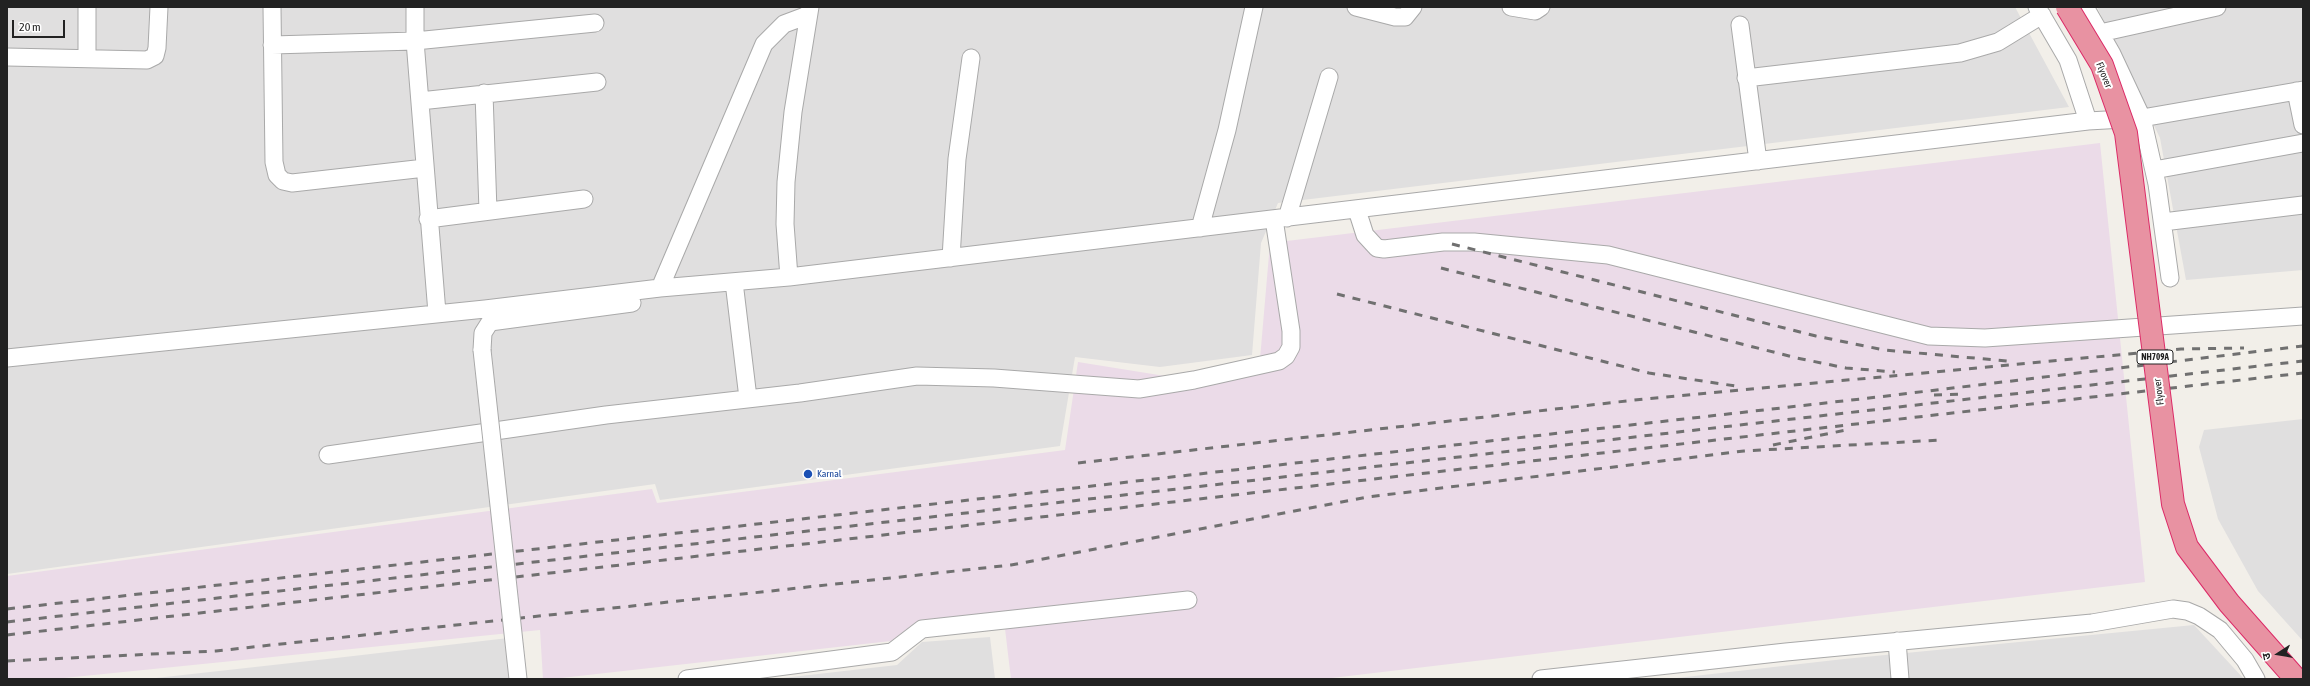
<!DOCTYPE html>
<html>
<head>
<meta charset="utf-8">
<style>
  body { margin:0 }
  #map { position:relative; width:2310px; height:686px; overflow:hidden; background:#f2efe9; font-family:"Asap Condensed","Noto Sans Devanagari",sans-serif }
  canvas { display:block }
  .frame { position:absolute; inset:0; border:8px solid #222; pointer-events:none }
  .north { position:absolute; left:2258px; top:634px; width:40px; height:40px; -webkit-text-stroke:3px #fff; paint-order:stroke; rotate:258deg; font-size:11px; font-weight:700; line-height:16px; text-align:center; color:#222 }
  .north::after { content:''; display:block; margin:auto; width:14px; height:18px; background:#222; clip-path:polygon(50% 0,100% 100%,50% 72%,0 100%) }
  .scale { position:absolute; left:12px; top:20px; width:53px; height:18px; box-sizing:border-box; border:2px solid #222; border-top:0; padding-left:5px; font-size:12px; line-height:14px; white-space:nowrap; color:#222; -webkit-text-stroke:3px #fff; paint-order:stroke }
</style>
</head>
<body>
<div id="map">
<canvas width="2310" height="686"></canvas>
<div class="frame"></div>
<div class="north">उ</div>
<div class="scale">20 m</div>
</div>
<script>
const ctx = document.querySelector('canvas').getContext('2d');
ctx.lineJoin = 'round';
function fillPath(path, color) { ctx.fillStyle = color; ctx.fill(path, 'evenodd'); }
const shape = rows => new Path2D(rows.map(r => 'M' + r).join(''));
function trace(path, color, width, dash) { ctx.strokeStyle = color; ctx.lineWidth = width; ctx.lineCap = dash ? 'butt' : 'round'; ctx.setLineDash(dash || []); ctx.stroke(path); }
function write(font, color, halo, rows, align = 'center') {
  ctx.font = font + ' "Asap Condensed",sans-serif'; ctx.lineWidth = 4; ctx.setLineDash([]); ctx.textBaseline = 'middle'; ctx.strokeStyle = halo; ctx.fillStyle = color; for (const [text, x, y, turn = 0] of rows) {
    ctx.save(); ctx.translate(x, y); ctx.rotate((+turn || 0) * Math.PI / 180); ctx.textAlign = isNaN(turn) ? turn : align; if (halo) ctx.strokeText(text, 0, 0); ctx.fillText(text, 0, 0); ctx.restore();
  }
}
fillPath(shape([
  [7,7,2015,7,2069,107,1278,203,1261,243,1252,355,1160,367,1075,357,1060,446,660,500,655,484,7,574],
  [2097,7,2303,7,2303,270,2186,280,2160,138],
  [2303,419,2303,641,2258,591,2218,519,2199,447,2204,430],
  [2194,625,2244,679,1668,679,1844,659],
  [517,637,520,679,147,679,336,658],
  [990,637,995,679,774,679,897,665,922,642]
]), '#e0dfdf');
fillPath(shape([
  [2100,143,2145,582,1323,679,1011,679,1003,612,919,620,891,641,552,679,543,679,540,630,54,679,7,679,7,576,652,489,657,503,1065,450,1078,362,1165,376,1260,359,1270,243]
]), '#ebdbe8');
const minor = shape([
  [272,7,274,162,277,175,283,181,292,183,425,168],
  [415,7,415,41,437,313],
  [1356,7,1395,17,1405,17,1413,7],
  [1511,7,1535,11,1541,7],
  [2037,7,2068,60,2088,121],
  [2085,7,2112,54,2142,118,2157,184,2170,278],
  [1740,25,1758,161],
  [2100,33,2217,7],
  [272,45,415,41,595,23],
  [7,57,147,60,155,56,157,48,159,7],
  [87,58,87,7],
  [1746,78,1960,53,1998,42,2042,15],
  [2296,91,2303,125],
  [484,93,488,211],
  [420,101,597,82],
  [2154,170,2303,143],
  [1357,210,1365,235,1377,248,1384,249,1443,242,1474,242,1608,255,1929,336,1985,338,2303,316],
  [1287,218,1329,77],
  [428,219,584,199],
  [2163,222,2303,205],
  [1200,228,1227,130,1254,7],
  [951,258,957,159,971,58],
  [789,277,785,224,786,182,793,112,810,7],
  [734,282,748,398],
  [660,288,764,44,784,24,808,15],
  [482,350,483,333,490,322,632,303],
  [7,358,485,309,660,288,789,277,2088,121,2142,118,2303,90],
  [328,455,606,415,800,393,917,376,994,378,1139,389,1194,380,1279,361,1286,356,1291,347,1291,331,1274,219],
  [1897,641,1900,679],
  [687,679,892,652,922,629,1188,600],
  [1541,679,1786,652,2092,623,2173,609,2187,611,2199,616,2220,630,2245,660,2256,679]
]);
trace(minor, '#a9a9a9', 19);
trace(minor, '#fff', 17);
trace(shape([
  [1452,244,1816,336,1884,350,2007,361],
  [1441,268,1797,358,1846,368,1895,372],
  [1337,294,1649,373,1742,387],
  [1934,395,1962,394],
  [1773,445,1846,430],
  [1078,463,1644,399,2181,349,2244,348],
  [7,609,1878,397,2303,346],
  [7,622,2303,361],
  [7,635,2303,373],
  [7,661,216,651,1011,565,1368,497,1744,451,1940,440]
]), '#707070', 3, [8, 8]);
const minorBridge = shape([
  [482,350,518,679]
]);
const highwayBridge = shape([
  [2067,7,2102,65,2126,133,2173,504,2187,547,2229,603,2296,679]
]);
trace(minorBridge, '#a9a9a9', 19, []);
trace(highwayBridge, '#dc2a67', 24, []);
trace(minorBridge, '#fff', 17);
trace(highwayBridge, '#e892a2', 22);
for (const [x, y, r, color] of [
  [808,474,5,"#1a4fb4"]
]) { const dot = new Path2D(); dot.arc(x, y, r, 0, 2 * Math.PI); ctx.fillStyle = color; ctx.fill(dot); trace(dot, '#fff', 1.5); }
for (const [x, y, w] of [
  [2155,357,36]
]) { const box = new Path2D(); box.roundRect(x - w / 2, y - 7, w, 14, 3); ctx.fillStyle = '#fff'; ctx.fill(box); trace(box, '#222', 1); }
write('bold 9px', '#222', null, [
  ["NH709A",2155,357]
]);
write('10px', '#222', '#fff', [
  ["Flyover",2104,75,68],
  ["Flyover",2159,392,-97]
]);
write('10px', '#164399', '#fff', [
  ["Karnal",817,474]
], 'left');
</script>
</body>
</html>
